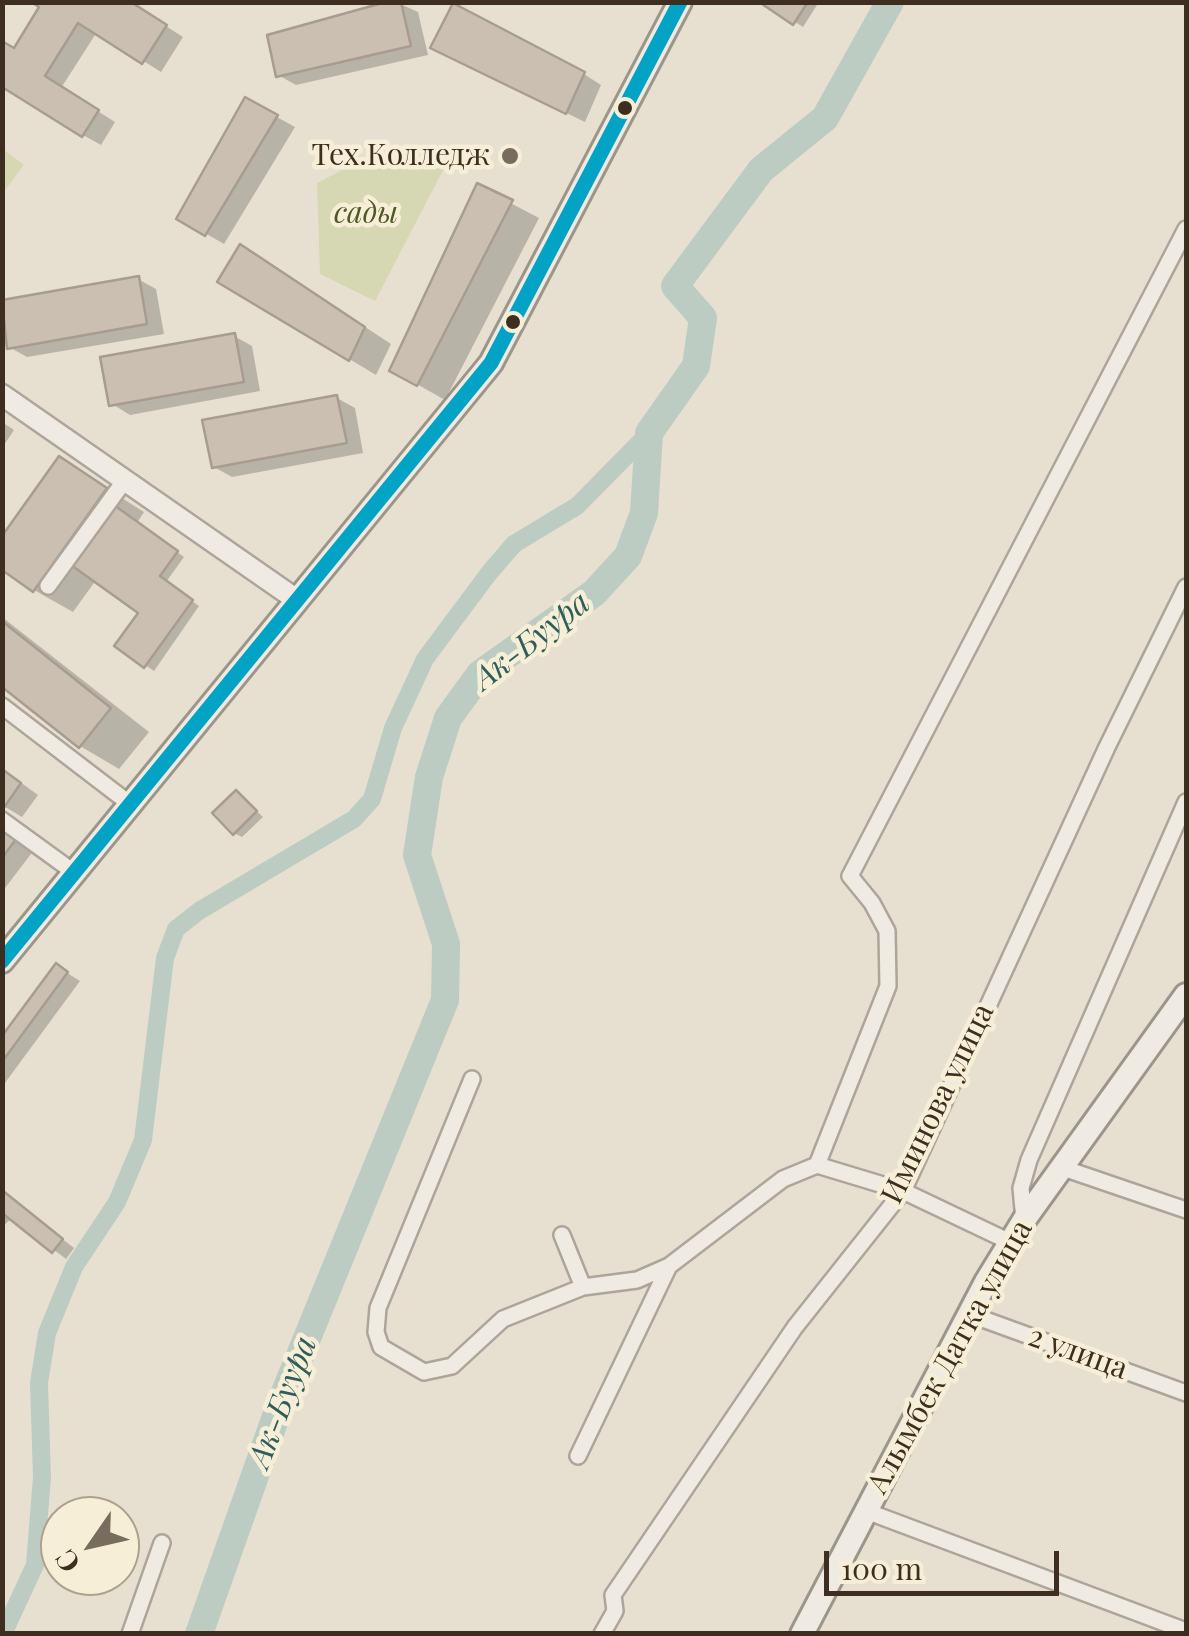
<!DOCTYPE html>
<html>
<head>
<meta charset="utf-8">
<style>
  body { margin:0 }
  #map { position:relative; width:1189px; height:1636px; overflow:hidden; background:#e7e0d1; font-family:"Playfair Display",serif }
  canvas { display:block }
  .frame { position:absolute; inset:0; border:5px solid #3d2e20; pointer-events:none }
  .north { position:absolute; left:40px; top:1496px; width:100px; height:100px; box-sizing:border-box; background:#f7eed8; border:2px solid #ada18e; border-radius:50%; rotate:236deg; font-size:28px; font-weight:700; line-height:40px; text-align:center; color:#3d2e20 }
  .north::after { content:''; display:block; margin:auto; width:35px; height:45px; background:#786c5e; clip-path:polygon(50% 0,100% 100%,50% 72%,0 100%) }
  .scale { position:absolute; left:824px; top:1551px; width:235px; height:45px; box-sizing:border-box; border:5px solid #3d2e20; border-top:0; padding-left:12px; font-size:30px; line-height:35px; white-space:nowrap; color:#3d2e20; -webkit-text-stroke:8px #f7eed8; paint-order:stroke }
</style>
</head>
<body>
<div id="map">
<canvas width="1189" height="1636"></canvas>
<div class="frame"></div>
<div class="north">С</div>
<div class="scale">100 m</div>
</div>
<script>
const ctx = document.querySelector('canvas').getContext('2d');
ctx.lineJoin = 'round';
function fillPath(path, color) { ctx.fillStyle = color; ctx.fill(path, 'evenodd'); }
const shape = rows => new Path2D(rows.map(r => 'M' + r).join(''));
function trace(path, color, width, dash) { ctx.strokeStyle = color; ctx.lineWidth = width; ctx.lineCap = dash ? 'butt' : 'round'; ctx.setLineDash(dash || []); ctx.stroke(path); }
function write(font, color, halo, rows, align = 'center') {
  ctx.font = font + ' "Playfair Display",serif'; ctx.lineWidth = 9; ctx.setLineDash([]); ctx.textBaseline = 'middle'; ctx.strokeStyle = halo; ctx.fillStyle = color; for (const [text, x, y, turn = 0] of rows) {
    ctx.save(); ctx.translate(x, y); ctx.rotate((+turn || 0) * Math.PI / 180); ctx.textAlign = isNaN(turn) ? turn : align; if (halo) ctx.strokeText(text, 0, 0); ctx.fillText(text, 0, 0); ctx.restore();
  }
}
fillPath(shape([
  [3,149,24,165,3,193,2,193],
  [383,149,451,155,375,301,320,274,317,183]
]), '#d6d7b3');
fillPath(shape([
  [128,2,183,37,161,72,97,32,61,88,115,122,101,145,83,135,15,51,43,7],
  [396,2,418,12,428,55,296,85,278,75],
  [764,2,814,2,817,5,803,27],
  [451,57,584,74,601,85,585,122],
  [246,100,295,127,224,244,179,218],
  [478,186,539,218,445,400,392,370],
  [268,263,391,344,376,375,220,281],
  [138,279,156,289,164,334,27,357,9,347,2,302],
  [234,336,252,346,260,391,130,415,112,404],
  [337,398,355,408,363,453,232,477,214,467],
  [2,422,14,430,2,448],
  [60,459,144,512,137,523,184,557,166,582,199,606,154,671,118,646,141,613,96,580,73,612,34,590],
  [2,617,149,732,119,769,80,746,2,684],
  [2,769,38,795,22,817,2,805],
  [237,793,263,817,242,837,234,833],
  [2,828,34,850,2,892],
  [56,966,80,981,2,1087,2,1040],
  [2,1192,74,1248,66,1259,12,1218,2,1227]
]), '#0003');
trace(shape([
  [3,1634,35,1565,42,1477,39,1383,47,1333,74,1267,117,1202,143,1140,165,958,176,929,199,911,354,819,372,799,393,728,425,659,489,573,514,544,577,506,649,433]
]), '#bcccc2', 18);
trace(shape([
  [199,1634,281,1402,445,1000,446,944,417,855,429,777,448,718,480,674,594,593,628,556,644,513,649,433,696,366,703,318,675,286,761,170,825,118,890,2]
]), '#bcccc2', 28);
const building = shape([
  [31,2,131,2,167,25,142,64,78,23,45,76,99,110,82,137,2,87,2,41,14,48,39,7,31,2],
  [386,2,401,2,411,46,276,77,267,35,386,2],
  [759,2,808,2,793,25,759,2],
  [453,3,585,72,566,114,430,48,453,3],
  [245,97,278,115,205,236,176,219,245,97],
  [477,183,513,200,417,386,389,371,477,183],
  [240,244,365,327,349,361,217,282,240,244],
  [139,276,147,324,7,349,2,300,139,276],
  [235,333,244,382,109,406,100,357,235,333],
  [337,395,347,443,212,468,202,420,337,395],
  [59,456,107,488,33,592,2,570,2,536,59,456],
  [114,505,178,551,160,576,193,600,144,668,114,646,138,613,71,565,114,505],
  [2,621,111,708,79,748,2,687,2,621],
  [2,769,21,783,3,809,2,808,2,769],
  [236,790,257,811,233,835,212,813,236,790],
  [2,827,17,838,2,858,2,827],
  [56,963,68,972,2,1062,2,1036,56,963],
  [2,1190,63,1239,52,1253,2,1213,2,1190]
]);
fillPath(building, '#cbbfb2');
trace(building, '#a89c90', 2.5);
const minor = shape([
  [48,586,125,480],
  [2,706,130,804],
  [2,820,75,873],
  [472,1079,378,1308,376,1332,381,1347,424,1372,452,1366,503,1319,583,1287,637,1280,669,1266,783,1179,817,1165,903,1191,1010,1242],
  [817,1165,888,986,887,931,872,903,850,876,1186,229],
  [1063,1168,1186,1210],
  [1024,1220,1021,1188,1029,1160,1186,802],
  [562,1235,583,1287],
  [969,1314,1186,1393],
  [578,1456,669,1266],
  [866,1511,1186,1631],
  [130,1634,162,1543],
  [602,1634,615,1611,613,1595,795,1327,903,1191,1107,747,1186,587]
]);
const tertiary = shape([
  [2,395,297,600]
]);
const secondary = shape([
  [2,961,491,363,680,2],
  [802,1634,986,1282,1024,1220,1186,995]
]);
trace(minor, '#ada599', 20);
trace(tertiary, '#ada599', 25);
trace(secondary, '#9c958a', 28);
trace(minor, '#efebe3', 15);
trace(tertiary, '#efebe3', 20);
trace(secondary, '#efebe3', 22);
trace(shape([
  [2,961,491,363,680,2]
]), '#03a3c5', 15);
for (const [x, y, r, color] of [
  [625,108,9,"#3d2e20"],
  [510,156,10,"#786c5e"],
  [513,322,9,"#3d2e20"]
]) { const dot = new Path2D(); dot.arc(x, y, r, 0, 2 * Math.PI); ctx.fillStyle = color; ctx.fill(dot); trace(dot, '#f7eed8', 4); }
write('30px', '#3d2e20', '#f7eed8', [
  ["Тех.Колледж",490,156]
], 'right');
write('italic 30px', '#4d5a26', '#f7eed8', [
  ["сады",366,214]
]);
write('30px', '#3d2e20', '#f7eed8', [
  ["Иминова улица",938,1104,-64],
  ["2 улица",1078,1353,20],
  ["Алымбек Датка улица",950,1357,-61]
]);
write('italic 32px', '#2f5d5a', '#f7eed8', [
  ["Ак-Буура",532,641,-38],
  ["Ак-Буура",283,1402,-69]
]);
</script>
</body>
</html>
